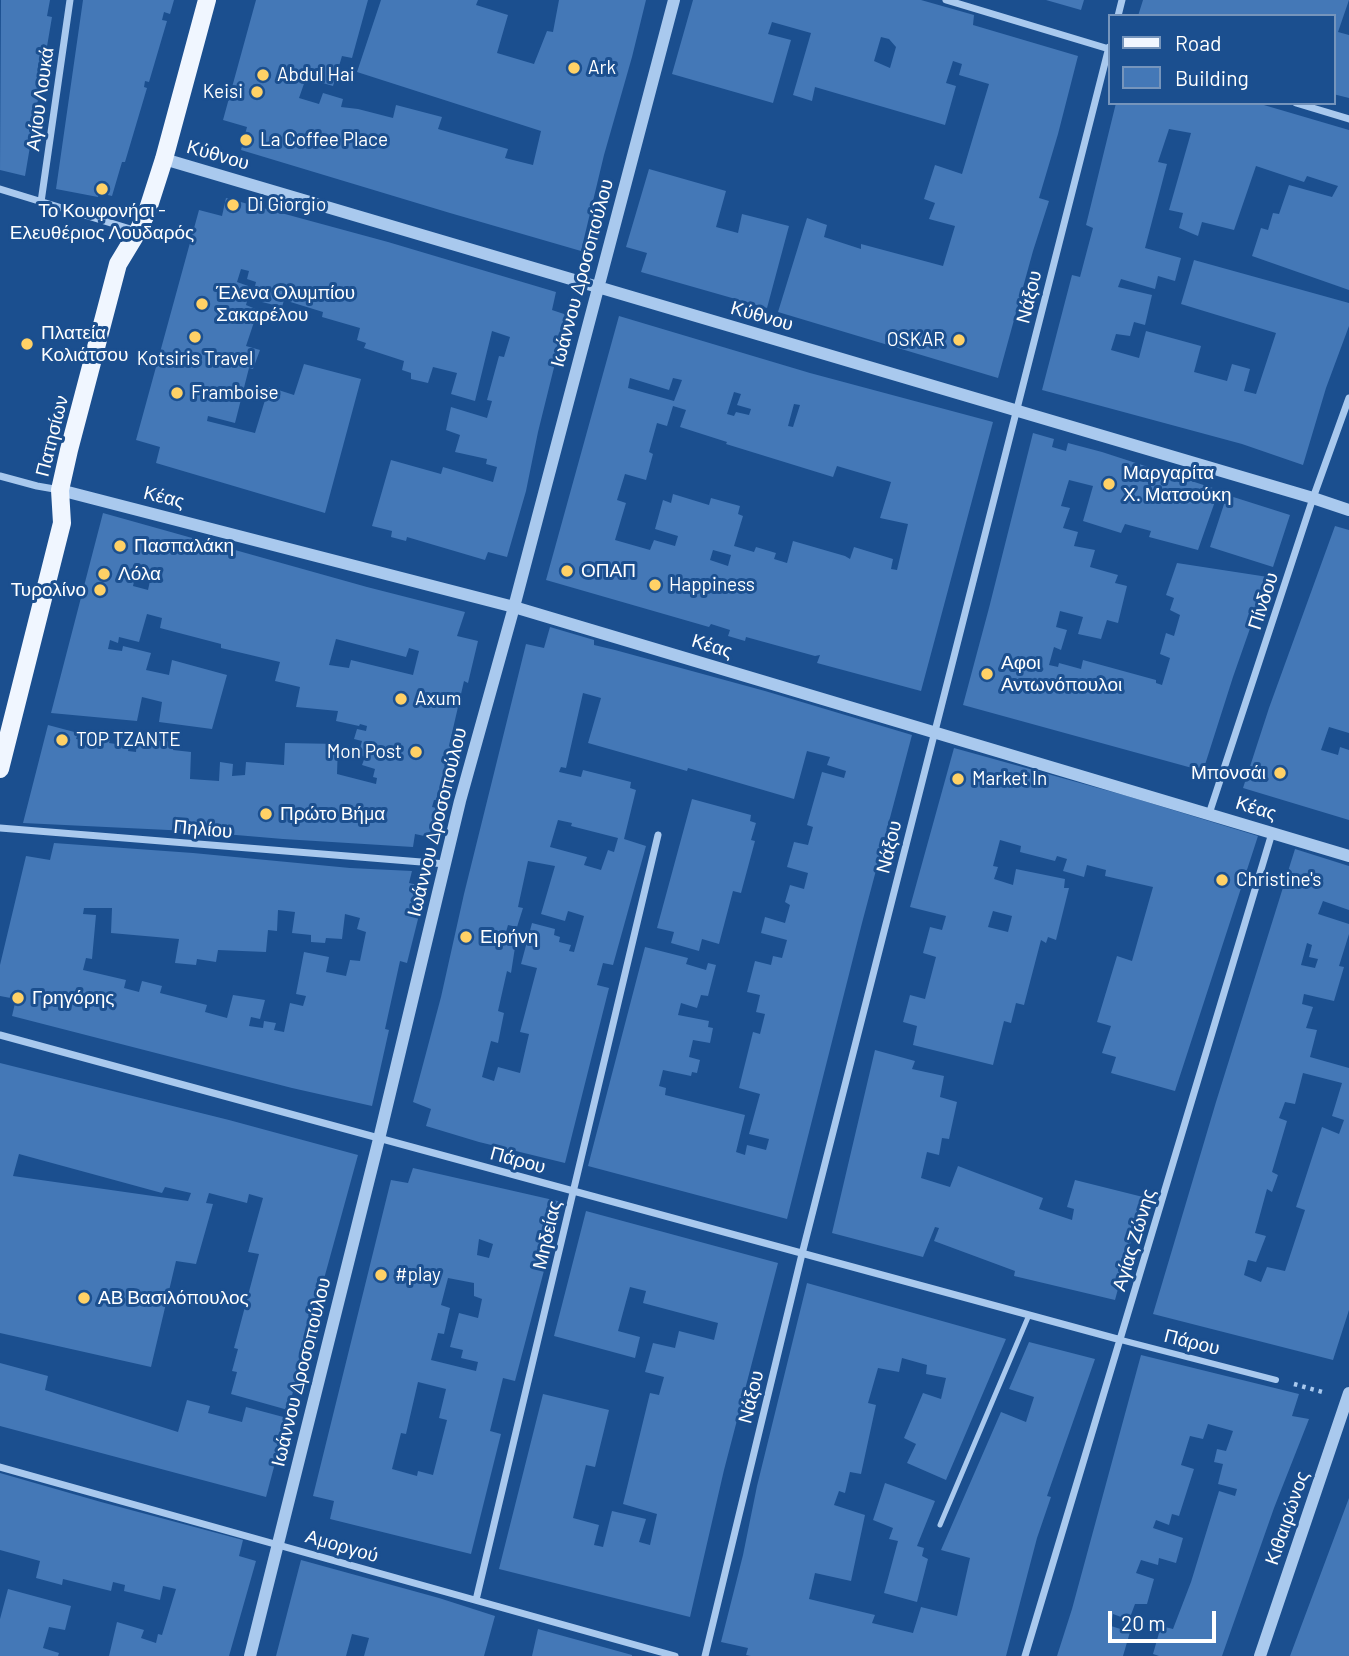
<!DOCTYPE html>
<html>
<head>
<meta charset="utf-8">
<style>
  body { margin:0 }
  #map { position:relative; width:1349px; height:1656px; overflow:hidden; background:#1b4f8f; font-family:Barlow,sans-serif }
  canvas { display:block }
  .legend { position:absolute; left:1108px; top:14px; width:228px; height:91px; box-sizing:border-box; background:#1b4f8f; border:2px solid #7695bc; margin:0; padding:9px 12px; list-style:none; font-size:21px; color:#fff }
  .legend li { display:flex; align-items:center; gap:14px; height:35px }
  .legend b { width:35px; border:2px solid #7695bc }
  .scale { position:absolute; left:1108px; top:1611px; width:108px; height:32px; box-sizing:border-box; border:4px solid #fff; border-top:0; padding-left:9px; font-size:21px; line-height:24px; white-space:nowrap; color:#fff; -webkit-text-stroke:5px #1b4f8f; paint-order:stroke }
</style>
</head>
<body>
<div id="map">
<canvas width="1349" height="1656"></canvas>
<ul class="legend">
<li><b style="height:9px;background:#f0f6ff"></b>Road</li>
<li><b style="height:19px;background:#4478b7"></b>Building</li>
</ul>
<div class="scale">20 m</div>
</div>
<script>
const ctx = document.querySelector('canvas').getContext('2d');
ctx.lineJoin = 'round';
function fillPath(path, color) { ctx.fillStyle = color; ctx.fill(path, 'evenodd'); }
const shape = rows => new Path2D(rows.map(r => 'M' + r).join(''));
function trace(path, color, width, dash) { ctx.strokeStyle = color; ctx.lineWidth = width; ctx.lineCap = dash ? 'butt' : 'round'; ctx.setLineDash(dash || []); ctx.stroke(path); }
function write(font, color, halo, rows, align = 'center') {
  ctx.font = font + ' Barlow,sans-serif'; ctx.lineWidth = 6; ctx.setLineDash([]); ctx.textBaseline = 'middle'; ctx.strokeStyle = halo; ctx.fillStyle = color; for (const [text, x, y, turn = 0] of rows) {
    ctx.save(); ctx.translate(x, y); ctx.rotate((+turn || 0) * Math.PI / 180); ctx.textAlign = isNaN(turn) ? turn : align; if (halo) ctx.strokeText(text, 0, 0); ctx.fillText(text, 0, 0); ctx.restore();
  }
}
fillPath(shape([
  [1,0,50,0,47,16,52,17,25,176,0,170],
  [83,0,174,0,170,14,164,12,162,20,167,21,149,82,145,81,144,87,147,88,125,162,122,162,112,196,99,193,98,197,56,189],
  [256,0,368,0,352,58,342,56,333,86,306,78,299,98,319,104,323,93,343,99,341,107,358,109,393,118,396,105,442,117,438,129,508,149,505,158,533,165,541,131,357,72,381,0,478,0,476,5,508,15,497,53,534,64,547,31,553,32,559,0,646,0,632,57,604,155,581,251,450,213,241,150,247,127,223,120],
  [693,0,921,0,974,15,973,25,1078,56,1058,134,1039,198,1049,201,1033,251,998,378,778,312,807,218,827,225,824,237,861,249,861,244,943,266,955,226,929,219,935,203,924,199,935,165,962,174,989,84,959,75,962,64,953,61,946,83,956,86,945,125,815,87,812,101,793,95,811,33,772,22,768,34,791,40,773,103,672,74],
  [881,37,889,39,896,47,890,68,874,61],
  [1046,0,1084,0,1081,10],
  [1143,0,1349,0,1338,32,1349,35,1349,98,1333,94,1333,16,1138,16],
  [1116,103,1257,103,1349,130,1349,290,1252,256,1261,228,1268,230,1273,213,1279,214,1289,185,1332,197,1338,186,1307,176,1304,182,1256,166,1234,230,1202,222,1198,236,1179,228,1183,213,1169,210,1191,133,1169,129,1158,162,1167,164,1145,248,1181,258,1175,281,1158,276,1155,289,1121,279,1118,287,1152,295,1145,325,1134,322,1130,336,1116,334,1111,350,1139,358,1146,331,1201,346,1194,372,1227,381,1232,364,1250,369,1244,391,1256,394,1276,333,1181,304,1194,260,1349,303,1349,326,1326,388,1303,465,1242,444,1042,390,1072,275,1080,277,1093,228,1086,225],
  [649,169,726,191,716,227,738,233,742,214,789,226,767,308,641,272,647,253,626,247],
  [226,198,388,242,556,292,552,310,567,315,538,432,526,491,507,557,488,552,485,560,407,537,406,541,391,537,392,531,372,526,391,460,441,474,443,467,493,482,497,467,486,464,487,459,455,452,460,435,446,430,451,407,487,418,492,401,487,400,499,356,504,357,510,337,492,331,475,401,451,394,457,373,433,367,428,383,411,379,411,373,402,370,404,361,364,348,366,343,357,340,360,328,322,317,323,312,284,300,282,307,262,302,265,289,255,286,256,282,247,279,249,271,241,269,237,282,251,287,246,305,258,310,246,346,260,350,253,369,249,368,235,423,208,416,207,421,255,433,269,387,294,395,304,364,361,379,325,513,156,463,160,447,136,440,199,210,222,216],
  [619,316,810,373,993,422,921,691,817,663,820,655,815,656,746,637,745,641,728,636,730,630,711,624,709,627,546,580],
  [630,378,669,390,673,378,682,380,674,401,628,388],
  [734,392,741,394,737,405,751,409,749,415,736,412,734,416,727,414],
  [794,404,800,405,793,427,788,426],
  [673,406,686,410,680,427,727,442,726,444,833,477,837,466,891,482,880,518,908,524,897,570,891,569,893,559,854,547,850,559,845,556,793,541,787,563,774,559,776,553,756,547,754,552,734,546,743,516,738,514,740,506,711,498,709,505,673,494,671,503,663,500,655,529,678,536,675,546,654,540,650,550,615,540,626,503,617,500,625,474,646,480,653,454,649,452,657,423,667,426],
  [713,550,731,555,728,566,710,560],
  [1033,433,1054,439,1052,447,1066,451,1068,443,1102,452,1219,490,1198,550,1149,537,1151,531,1125,524,1121,533,1083,521,1093,486,1069,480,1061,506,1070,508,1063,528,1078,532,1074,546,1095,550,1090,567,1118,575,1115,583,1127,586,1118,623,1107,620,1101,639,1078,634,1083,617,1060,611,1056,627,1067,630,1061,650,1054,647,1049,665,1058,667,1059,663,1081,669,1083,660,1156,680,1156,683,1162,685,1170,658,1160,654,1166,633,1174,636,1180,615,1170,610,1174,598,1166,595,1177,563,1268,577,1233,677,1203,771,963,705,989,608],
  [1227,495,1290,515,1273,567,1210,547],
  [103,513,367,587,465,612,457,636,478,641,468,683,464,681,449,746,452,749,439,800,434,800,432,807,437,808,429,837,415,834,413,847,283,839,189,831,23,823,48,725,78,733,76,739,90,741,89,734,111,736,109,743,129,746,128,751,136,752,137,739,174,742,173,750,191,752,190,779,219,781,220,762,233,764,232,776,245,775,246,762,284,765,285,743,338,744,337,774,376,784,377,778,373,777,375,769,362,765,365,757,358,755,362,741,354,739,357,729,366,731,367,726,360,724,359,726,336,721,338,711,296,707,300,687,275,681,280,662,221,648,221,644,160,628,162,618,147,614,139,642,119,637,118,643,110,640,108,649,122,651,123,646,151,653,146,670,169,675,172,660,227,675,212,729,159,722,162,702,142,697,137,721,51,713],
  [135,577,150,581,148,590,133,586],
  [336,639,406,657,409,648,419,651,413,675,351,660,349,668,329,665],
  [1335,526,1349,530,1349,733,1329,727,1321,750,1338,755,1340,747,1349,750,1349,820,1243,788,1269,708],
  [550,627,594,640,594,645,615,650,765,691,912,735,862,923,787,1219,588,1166,645,947,688,958,686,964,706,970,708,963,716,965,708,996,701,995,697,1008,681,1003,678,1015,709,1021,708,1027,713,1028,710,1043,693,1040,689,1057,700,1060,697,1073,692,1072,691,1076,663,1070,659,1086,666,1088,665,1095,745,1115,736,1152,745,1155,747,1145,766,1150,769,1139,749,1134,760,1094,739,1088,753,1032,760,1034,765,1014,756,1012,760,995,747,992,755,961,771,965,773,956,782,958,787,940,761,933,765,917,785,923,790,905,785,902,790,885,804,889,808,873,787,867,794,842,808,845,813,827,807,825,822,772,844,778,846,771,827,765,830,757,807,751,794,799,688,768,687,771,588,743,601,698,583,693,566,768,561,767,559,772,581,777,583,770,631,782,630,788,636,790,624,839,646,846,613,965,603,963,597,985,609,988,565,1163,479,1142,426,1126,431,1109,413,1102,441,997,464,894,526,644,544,648],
  [558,820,572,823,571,826,618,838,614,852,608,850,601,870,584,865,587,857,550,847],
  [528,861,555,866,541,914,565,921,568,911,584,916,574,952,569,951,571,945,559,942,560,937,554,935,555,929,532,923,521,964,537,968,520,1032,529,1034,520,1073,498,1067,494,1081,482,1077,491,1041,498,1043,504,1013,498,1011,507,971,511,973,516,941,504,939,508,925,517,927,523,908,518,907],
  [954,748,1127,796,1258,836,1175,1091,1111,1073,1116,1057,1102,1053,1111,1026,1097,1022,1117,956,1132,961,1153,887,1105,876,1106,870,1087,865,1084,877,1063,871,1067,859,1057,856,1055,861,1020,852,1021,846,1000,840,993,866,998,867,994,879,1013,885,1016,869,1065,879,1064,888,1069,888,1056,940,1048,937,1046,943,1041,940,1024,1005,1016,1003,1011,1023,1004,1021,993,1065,913,1045,917,1026,903,1022,910,995,925,999,936,957,923,953,930,927,942,930,946,916,910,907],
  [993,911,1012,916,1008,932,988,927],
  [692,799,751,815,750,821,756,823,751,840,755,841,741,893,733,891,719,944,702,939,699,951,671,943,674,932,657,928],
  [54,843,193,853,350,868,412,871,409,883,426,887,407,963,400,961,385,1029,389,1030,372,1106,292,1088,12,1016,16,999,0,996,0,965,26,856,50,860],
  [84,908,112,908,111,933,179,939,175,963,196,965,197,959,216,962,218,950,266,952,268,930,277,931,278,910,295,912,292,933,311,935,311,942,325,943,326,938,342,939,345,914,360,918,357,929,366,932,360,961,350,960,346,976,326,972,329,957,304,952,296,994,306,996,303,1006,290,1003,284,1032,274,1030,276,1023,264,1021,263,1028,249,1026,251,1017,260,1019,265,1000,233,995,227,1018,205,1012,207,1005,160,993,162,986,142,981,139,992,124,988,126,980,83,970,86,958,92,959,96,915,83,914],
  [1295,849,1349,866,1349,910,1323,901,1318,914,1349,924,1349,934,1339,966,1344,967,1334,1001,1304,994,1302,1004,1313,1007,1306,1028,1317,1030,1310,1057,1349,1068,1349,1310,1333,1360,1153,1314,1216,1102],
  [1307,943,1312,945,1309,957,1318,959,1315,968,1301,965],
  [1303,1073,1342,1083,1332,1116,1344,1120,1339,1134,1322,1127,1296,1207,1305,1210,1285,1271,1267,1267,1261,1282,1244,1275,1248,1260,1256,1262,1266,1236,1255,1233,1267,1189,1272,1192,1278,1175,1272,1172,1287,1121,1279,1118,1285,1102,1295,1104],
  [875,1050,915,1061,912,1069,944,1076,940,1097,957,1102,949,1139,942,1138,939,1155,927,1152,921,1178,950,1187,958,1166,1043,1198,1039,1209,1072,1220,1074,1209,1067,1207,1075,1180,1143,1197,1115,1300,1014,1276,1015,1271,934,1241,939,1228,935,1227,923,1257,832,1233],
  [0,1063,229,1120,358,1155,288,1410,231,1394,237,1372,232,1371,238,1349,234,1348,259,1254,248,1252,263,1198,249,1194,247,1203,209,1193,206,1203,213,1204,196,1264,176,1261,151,1367,0,1333],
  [19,1154,162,1193,165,1187,191,1193,188,1201,13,1176],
  [413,1168,562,1202,515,1381,503,1378,490,1431,501,1434,471,1554,330,1519,334,1501,313,1496,391,1180,408,1183],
  [479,1239,493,1244,489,1258,477,1255],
  [448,1278,474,1283,474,1296,482,1299,478,1318,459,1313,450,1347,463,1350,461,1358,478,1362,476,1371,431,1360,438,1333,444,1334,450,1308,441,1305],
  [418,1382,446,1389,439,1418,447,1420,433,1475,418,1471,417,1476,392,1469,401,1433,406,1434],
  [586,1211,778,1263,724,1470,690,1617,499,1569,543,1394,609,1410,595,1467,586,1465,573,1518,599,1525,594,1545,603,1547,612,1511,646,1519,639,1542,650,1545,657,1514,623,1504,650,1393,659,1395,664,1377,645,1372,653,1343,675,1348,679,1331,714,1340,718,1323,643,1303,646,1291,630,1287,618,1331,640,1337,635,1358,554,1336],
  [807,1283,1006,1339,946,1480,907,1463,916,1444,904,1438,923,1393,941,1399,946,1378,926,1374,927,1365,902,1358,899,1372,878,1368,868,1403,876,1405,861,1474,850,1472,845,1493,839,1491,834,1505,865,1515,851,1581,815,1573,809,1599,875,1615,872,1623,913,1633,921,1607,957,1616,970,1558,941,1550,1001,1412,1026,1422,1034,1397,1009,1389,1029,1342,1095,1359,1047,1496,1051,1497,1037,1538,1006,1656,751,1656,746,1655,748,1648,721,1642,743,1555,757,1486],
  [1141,1355,1299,1394,1292,1416,1309,1419,1274,1508,1222,1656,1159,1656,1153,1654,1161,1626,1173,1629,1191,1582,1219,1491,1235,1496,1237,1489,1218,1484,1223,1464,1214,1462,1217,1449,1226,1451,1233,1431,1208,1424,1203,1439,1190,1436,1181,1465,1194,1469,1179,1516,1172,1514,1169,1525,1156,1520,1153,1528,1183,1538,1176,1563,1159,1558,1158,1565,1141,1560,1136,1573,1154,1579,1147,1604,1135,1604,1129,1620,1113,1614,1111,1626,1130,1632,1123,1656,1057,1656,1072,1609],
  [0,1363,48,1376,45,1390,178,1432,187,1400,210,1406,208,1413,242,1422,246,1407,287,1418,266,1497,0,1426],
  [0,1473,101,1502,243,1540,239,1556,256,1561,229,1656,109,1656,117,1622,144,1630,141,1638,156,1643,158,1634,162,1635,176,1589,163,1586,160,1600,124,1591,125,1585,113,1582,111,1591,63,1579,62,1585,36,1578,40,1561,0,1550],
  [885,1483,935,1501,917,1546,924,1548,922,1556,928,1559,917,1602,884,1593,898,1541,889,1539,893,1528,873,1520],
  [1349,1498,1349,1656,1290,1656],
  [301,1560,439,1598,495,1616,484,1656,364,1656,369,1638,352,1634,346,1656,276,1656],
  [8,1589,71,1606,65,1630,49,1627,43,1648,59,1653,58,1656,0,1656,0,1619],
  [538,1629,632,1655,632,1656,532,1656]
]), '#4478b7');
trace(shape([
  [1294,1384,1326,1393]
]), '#a9c9ee', 4.5, [3.5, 5]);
trace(shape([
  [940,1525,1029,1315]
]), '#a9c9ee', 5);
trace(shape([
  [1121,1340,1276,1380]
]), '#a9c9ee', 6);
trace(shape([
  [946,0,1109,49],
  [1118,16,1122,0],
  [1296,103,1349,119],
  [0,189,137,231],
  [41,202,70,0],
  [0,476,37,486,60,490],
  [1209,814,1313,498,1349,398],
  [0,828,446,864],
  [0,1035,1121,1340],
  [0,1467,675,1656],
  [476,1600,658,835],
  [705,1656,802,1254,1109,47],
  [1025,1656,1272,833]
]), '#a9c9ee', 7);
trace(shape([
  [164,159,1313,498,1349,510],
  [60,490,514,607,1349,856],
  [250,1656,379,1139,460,801,514,607,674,0],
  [1260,1656,1349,1393]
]), '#a9c9ee', 12);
trace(shape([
  [0,769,62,523,60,490,69,450,118,264,138,231,147,212,164,159,207,0]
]), '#f0f6ff', 18);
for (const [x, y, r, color] of [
  [574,68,7,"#ffd166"],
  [263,75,7,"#ffd166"],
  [257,92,7,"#ffd166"],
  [246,140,7,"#ffd166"],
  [102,189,7,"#ffd166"],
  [233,205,7,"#ffd166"],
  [202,304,7,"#ffd166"],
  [195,337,7,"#ffd166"],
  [959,340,7,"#ffd166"],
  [27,344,7,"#ffd166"],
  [177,393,7,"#ffd166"],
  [1109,484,7,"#ffd166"],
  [120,546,7,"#ffd166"],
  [567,571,7,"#ffd166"],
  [104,574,7,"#ffd166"],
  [655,585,7,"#ffd166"],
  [100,590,7,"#ffd166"],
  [987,674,7,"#ffd166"],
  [401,699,7,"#ffd166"],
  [62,740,7,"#ffd166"],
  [416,752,7,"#ffd166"],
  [1280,773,7,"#ffd166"],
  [958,779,7,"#ffd166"],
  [266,814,7,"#ffd166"],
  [1222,880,7,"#ffd166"],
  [466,937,7,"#ffd166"],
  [18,998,7,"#ffd166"],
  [381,1275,7,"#ffd166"],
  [84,1298,7,"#ffd166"]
]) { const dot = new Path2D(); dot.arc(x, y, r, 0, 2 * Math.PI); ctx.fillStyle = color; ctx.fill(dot); trace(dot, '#1b4f8f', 2.5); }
write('19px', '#fff', '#1b4f8f', [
  ["Ark",588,68],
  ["Abdul Hai",277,75],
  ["Keisi",243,92,"right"],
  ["La Coffee Place",260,140],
  ["Di Giorgio",247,205],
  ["Το Κουφονήσι -",102,211,"center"],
  ["Ελευθέριος Λουδαρός",102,233,"center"],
  ["Έλενα Ολυμπίου",216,293],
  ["Σακαρέλου",216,315],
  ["Πλατεία",41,333],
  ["Κολιάτσου",41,355],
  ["OSKAR",945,340,"right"],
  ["Kotsiris Travel",195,359,"center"],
  ["Framboise",191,393],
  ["Μαργαρίτα",1123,473],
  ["Χ. Ματσούκη",1123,495],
  ["Πασπαλάκη",134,546],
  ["ΟΠΑΠ",581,571],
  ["Λόλα",118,574],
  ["Happiness",669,585],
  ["Τυρολίνο",86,590,"right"],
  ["Αφοι",1001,663],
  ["Αντωνόπουλοι",1001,685],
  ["Axum",415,699],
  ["TOP TZANTE",76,740],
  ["Mon Post",402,752,"right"],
  ["Μπονσάι",1266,773,"right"],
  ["Market In",972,779],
  ["Πρώτο Βήμα",280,814],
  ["Christine's",1236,880],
  ["Ειρήνη",480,937],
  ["Γρηγόρης",32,998],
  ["#play",395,1275],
  ["ΑΒ Βασιλόπουλος",98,1298]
], 'left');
write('19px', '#fff', '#1b4f8f', [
  ["Αγίου Λουκά",40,99,-82],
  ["Κύθνου",218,155,16],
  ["Ιωάννου Δροσοπούλου",582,273,-75],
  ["Νάξου",1029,297,-76],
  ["Κύθνου",762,316,16],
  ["Πατησίων",52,436,-76],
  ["Κέας",164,497,14],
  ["Πίνδου",1263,601,-72],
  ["Κέας",712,646,17],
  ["Κέας",1256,808,17],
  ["Ιωάννου Δροσοπούλου",437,822,-76],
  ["Πηλίου",203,829,5],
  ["Νάξου",889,847,-76],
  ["Πάρου",518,1160,15],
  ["Μηδείας",547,1235,-77],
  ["Αγίας Ζώνης",1134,1240,-73],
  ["Πάρου",1192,1342,14],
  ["Ιωάννου Δροσοπούλου",301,1372,-76],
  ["Νάξου",751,1397,-76],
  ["Κιθαιρώνος",1287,1518,-71],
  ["Αμοργού",342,1546,16]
]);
</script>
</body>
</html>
